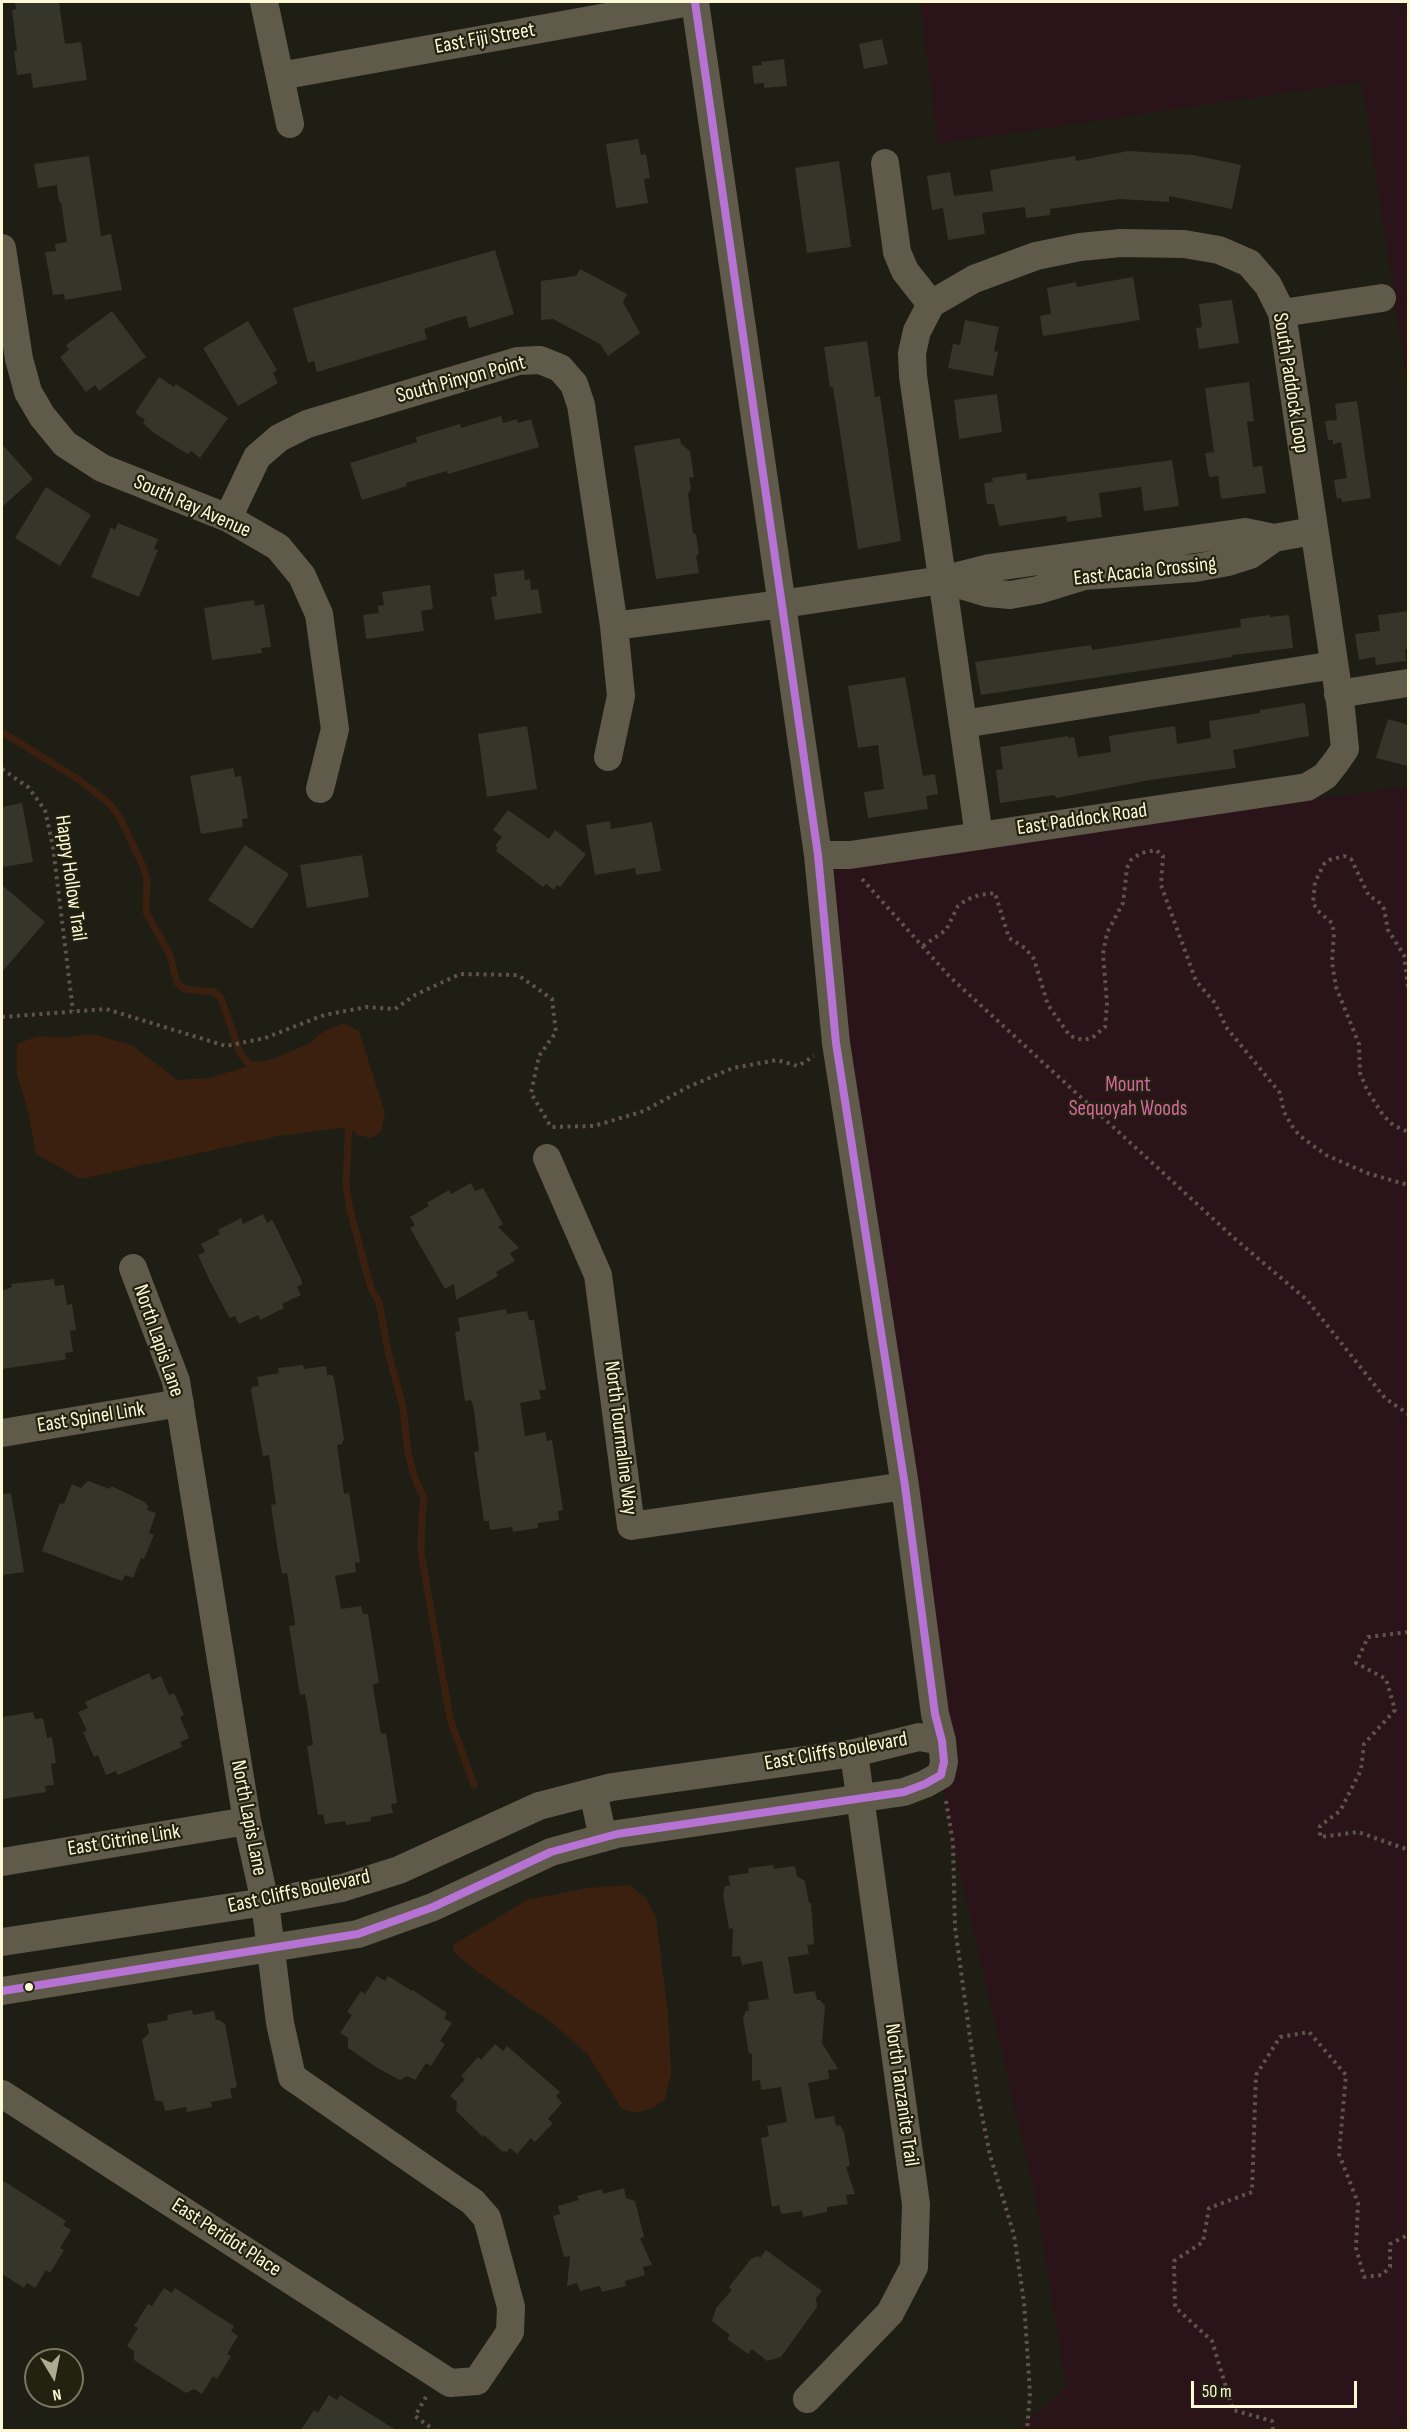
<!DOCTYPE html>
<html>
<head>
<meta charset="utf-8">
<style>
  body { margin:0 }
  #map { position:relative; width:1410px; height:2432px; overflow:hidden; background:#1f1e14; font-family:"Sofia Sans Condensed",sans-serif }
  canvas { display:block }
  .frame { position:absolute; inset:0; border:3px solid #fcf7d5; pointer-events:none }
  .north { position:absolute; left:24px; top:2348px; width:60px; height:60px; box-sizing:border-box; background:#232110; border:2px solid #7a775f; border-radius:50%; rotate:170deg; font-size:16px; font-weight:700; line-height:24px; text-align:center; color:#fcf7d5 }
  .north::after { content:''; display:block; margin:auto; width:21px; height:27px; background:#afab91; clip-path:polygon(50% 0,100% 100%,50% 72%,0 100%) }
  .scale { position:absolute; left:1191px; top:2381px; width:166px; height:27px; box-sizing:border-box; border:3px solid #fcf7d5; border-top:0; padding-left:8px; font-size:18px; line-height:21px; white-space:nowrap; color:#fcf7d5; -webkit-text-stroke:4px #232110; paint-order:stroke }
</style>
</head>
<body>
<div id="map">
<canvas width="1410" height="2432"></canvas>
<div class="frame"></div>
<div class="north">N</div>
<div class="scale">50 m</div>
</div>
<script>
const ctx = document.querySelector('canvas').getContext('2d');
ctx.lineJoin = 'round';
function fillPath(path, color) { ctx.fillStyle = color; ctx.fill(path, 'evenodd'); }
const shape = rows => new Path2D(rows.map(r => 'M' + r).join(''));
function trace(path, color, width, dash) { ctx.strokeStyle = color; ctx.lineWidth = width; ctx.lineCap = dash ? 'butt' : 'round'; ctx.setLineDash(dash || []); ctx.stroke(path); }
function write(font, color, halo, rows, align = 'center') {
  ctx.font = font + ' "Sofia Sans Condensed",sans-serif'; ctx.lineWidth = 4.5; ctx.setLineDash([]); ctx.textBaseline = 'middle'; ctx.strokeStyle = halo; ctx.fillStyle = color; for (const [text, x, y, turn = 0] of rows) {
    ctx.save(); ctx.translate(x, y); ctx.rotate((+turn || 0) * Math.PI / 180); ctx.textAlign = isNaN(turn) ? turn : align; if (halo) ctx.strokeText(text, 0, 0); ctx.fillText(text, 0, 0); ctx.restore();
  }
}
fillPath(shape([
  [920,2,1408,2,1408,390,1362,82,938,144],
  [1408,786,1408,2430,1017,2430,1066,2387,1036,2199,953,1843,941,1775,818,855,1307,787,1319,799]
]), '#2a1419');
fillPath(shape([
  [344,1023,359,1031,385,1113,381,1132,371,1138,358,1135,349,1127,278,1136,80,1179,36,1154,29,1115,17,1074,17,1044,38,1036,64,1038,92,1034,132,1045,177,1080,209,1078,276,1058,308,1044,325,1031],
  [629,1885,647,1899,656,1918,668,2012,671,2073,665,2099,653,2108,635,2113,622,2109,588,2055,557,2027,467,1964,454,1952,453,1945,527,1900,587,1888]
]), '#3b200f');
trace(shape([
  [2,732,78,779,110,804,120,818,142,864,147,879,146,912,170,955,177,983,185,989,214,992,221,998,240,1053,250,1065,259,1065],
  [349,1119,346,1185,350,1210,371,1289,379,1302,388,1352,403,1407,408,1453,414,1476,424,1499,422,1515,421,1553,450,1719,474,1785]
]), '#3b200f', 7);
fillPath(shape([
  [15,2,59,2,65,44,81,42,87,80,33,88,31,73,17,75,14,51,17,51,12,10,16,9],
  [882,39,888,64,864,69,859,44],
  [784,59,787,86,764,88,764,83,754,84,752,66,762,65,761,62],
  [638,139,641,155,646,154,650,178,644,179,648,203,616,208,606,144],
  [1128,151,1193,155,1241,165,1232,209,1169,196,1169,202,1120,199,1050,209,1050,215,1026,218,1025,207,982,213,985,234,948,240,943,208,932,210,927,176,950,172,954,196,993,191,990,170,1075,156,1076,161],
  [89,156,101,236,111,234,122,290,65,300,64,294,53,295,45,252,56,251,55,244,67,242,61,202,59,202,57,185,38,188,34,164],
  [839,161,851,247,807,253,795,168],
  [495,250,514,314,469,328,466,316,460,317,424,329,427,339,317,372,314,361,308,363,293,308],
  [580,269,627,294,623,302,640,333,608,356,600,344,553,319,541,320,541,281,576,276],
  [1133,277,1140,320,1043,336,1040,316,1051,314,1047,288,1076,282,1077,287],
  [1232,300,1239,343,1199,349,1196,328,1202,327,1199,304],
  [112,311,146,357,99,391,95,385,86,392,60,357,69,350,66,345],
  [965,320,999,327,994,351,998,352,993,376,948,368,953,344,960,345],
  [248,321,277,370,273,373,278,383,238,406,203,348],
  [867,341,875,397,880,396,901,541,858,549,833,387,830,387,824,347],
  [159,377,174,387,176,384,228,418,200,458,191,451,189,454,184,452,154,433,143,423,145,420,135,413],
  [1249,382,1254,421,1247,422,1253,467,1262,466,1266,493,1221,499,1218,476,1209,477,1205,453,1214,452,1205,388],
  [997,394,1002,432,959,439,954,400],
  [1357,401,1371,498,1342,502,1341,498,1337,499,1334,480,1347,478,1341,442,1333,444,1333,440,1328,440,1325,421,1337,420,1335,404],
  [501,416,503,423,517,419,518,423,531,419,539,447,448,474,447,471,406,483,407,486,362,500,350,463,417,442,416,437,460,424,461,428],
  [680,438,681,444,690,451,694,477,689,478,691,489,688,494,693,533,696,535,699,554,696,556,699,573,656,579,634,446],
  [2,444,33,479,2,507],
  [1172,460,1179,506,1144,511,1141,487,1099,493,1102,517,1067,522,1066,516,999,526,994,504,987,504,984,483,993,482,992,478,1026,473,1027,480],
  [46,487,91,515,60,566,15,538],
  [118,523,158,539,154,549,158,550,139,597,91,577,111,527,115,530],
  [524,570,525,580,530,579,531,590,538,589,542,613,495,620,491,597,497,596,494,574],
  [430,585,433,609,421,611,424,631,366,639,363,615,379,613,378,606,384,605,382,592],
  [254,600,255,606,264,604,271,647,261,648,262,653,212,660,204,608],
  [1408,611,1408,649,1405,649,1406,661,1376,665,1375,657,1359,660,1355,634,1380,631,1378,615],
  [1270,615,1270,617,1289,615,1293,648,1232,655,1232,657,981,695,975,662,1091,645,1092,650,1241,627,1240,619],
  [905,677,923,776,935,774,938,794,926,796,928,809,868,818,864,792,884,789,878,745,858,748,848,686],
  [1303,703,1305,704,1309,736,1233,750,1236,768,1150,780,1056,798,1055,795,1000,803,996,770,1003,769,1000,747,1068,736,1069,738,1074,737,1078,757,1111,752,1109,736,1175,726,1177,744,1211,738,1209,721,1260,713,1260,710],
  [1388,719,1408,725,1408,766,1376,758],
  [527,726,537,789,487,797,478,734],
  [233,768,235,777,241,776,248,818,242,819,243,827,201,834,190,776],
  [22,803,33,862,2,867,2,807],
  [508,810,549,839,555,830,586,854,560,887,557,885,554,890,546,884,543,887,496,851,498,848,495,846,502,837,493,830],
  [610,821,611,829,652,822,661,871,636,875,635,868,595,875,586,825],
  [245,845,289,874,252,929,208,900],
  [362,855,369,897,307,908,300,865],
  [2,885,45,922,2,972],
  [471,1183,475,1191,483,1188,503,1224,498,1227,519,1248,510,1253,515,1261,496,1272,498,1276,456,1300,454,1284,445,1289,410,1228,415,1225,410,1217,429,1206,427,1203,449,1190,451,1194],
  [263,1214,267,1223,272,1220,274,1223,291,1258,301,1279,302,1284,297,1287,301,1295,282,1304,284,1308,260,1320,258,1315,239,1324,235,1316,230,1318,228,1315,210,1281,198,1255,205,1252,201,1244,220,1234,218,1230,241,1218,243,1224],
  [54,1279,55,1286,64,1285,67,1305,72,1304,76,1330,70,1331,73,1352,65,1353,66,1359,62,1360,2,1369,2,1291,12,1287,11,1284],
  [506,1309,507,1314,527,1311,529,1320,534,1320,546,1390,539,1390,541,1399,520,1403,525,1436,545,1432,547,1441,552,1440,563,1510,558,1511,559,1520,538,1523,538,1528,513,1532,512,1527,490,1530,489,1521,484,1521,474,1452,479,1451,474,1410,471,1400,465,1401,455,1332,460,1331,458,1318],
  [303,1365,304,1369,326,1366,327,1375,332,1375,334,1378,344,1439,342,1444,337,1445,344,1494,349,1493,360,1562,355,1563,356,1572,335,1576,341,1609,361,1606,363,1614,368,1614,379,1683,373,1684,374,1693,381,1734,386,1733,397,1803,391,1804,393,1813,371,1817,371,1821,346,1825,345,1821,325,1824,323,1814,318,1815,307,1746,313,1745,307,1704,305,1694,300,1695,289,1626,295,1625,294,1616,287,1573,282,1574,277,1546,271,1505,276,1504,269,1455,263,1456,262,1451,251,1390,252,1387,259,1386,257,1377,279,1373,278,1368],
  [88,1481,110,1489,111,1486,145,1502,148,1506,147,1510,156,1513,149,1533,154,1535,144,1559,141,1558,133,1578,125,1575,122,1581,42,1551,60,1503,64,1504,72,1484,81,1488],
  [11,1493,24,1572,2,1575,2,1494],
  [149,1673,152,1680,161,1676,169,1695,174,1693,184,1715,180,1717,189,1738,180,1742,182,1747,118,1775,116,1771,106,1775,98,1755,94,1757,83,1732,87,1731,78,1712,88,1708,85,1702],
  [33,1712,35,1719,43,1718,47,1738,52,1737,56,1763,51,1764,54,1785,45,1786,46,1792,3,1799,2,1798,2,1717],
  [773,1865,774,1869,795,1866,797,1876,805,1881,809,1903,811,1903,814,1944,807,1945,809,1954,788,1957,794,1994,815,1991,817,2000,820,2000,825,2006,822,2043,838,2069,828,2070,829,2079,808,2083,815,2119,834,2116,836,2126,840,2125,844,2132,850,2166,846,2167,855,2194,846,2195,848,2204,827,2207,827,2212,803,2217,802,2211,781,2214,779,2205,772,2207,761,2138,769,2136,767,2126,787,2122,781,2087,761,2090,760,2080,752,2081,752,2053,749,2054,743,2018,746,2011,749,2011,748,2002,769,1999,762,1961,742,1965,740,1956,732,1957,733,1928,729,1929,723,1894,725,1886,730,1886,728,1876,749,1873,748,1868],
  [377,1976,385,1981,388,1976,412,1991,413,1990,447,2013,444,2018,452,2023,440,2041,445,2044,431,2066,426,2063,415,2080,407,2076,400,2080,379,2069,348,2048,348,2038,340,2033,352,2015,347,2012,361,1991,365,1994],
  [192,2010,193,2015,214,2011,216,2020,219,2020,225,2024,237,2087,230,2089,232,2098,211,2102,212,2107,187,2112,186,2107,165,2111,163,2102,155,2100,142,2040,149,2033,147,2024,168,2020,167,2015],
  [495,2044,503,2051,507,2046,560,2092,556,2096,562,2103,548,2119,553,2123,535,2142,531,2138,517,2154,510,2148,507,2152,502,2151,484,2135,483,2137,456,2111,457,2102,450,2096,465,2079,461,2076,478,2057,481,2060],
  [2,2180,66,2221,63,2225,71,2230,60,2248,64,2250,50,2273,46,2270,35,2288,27,2283,24,2288,2,2274],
  [624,2188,626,2198,635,2201,644,2237,640,2238,652,2265,643,2267,645,2275,625,2281,626,2286,602,2292,600,2286,580,2291,577,2283,567,2286,570,2256,564,2257,553,2216,560,2214,558,2206,579,2200,577,2196,602,2189,603,2194],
  [766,2250,822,2291,816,2298,817,2307,781,2357,767,2361,752,2349,748,2354,727,2339,730,2335,712,2321,716,2308,732,2290,729,2287,751,2259,758,2256,760,2258],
  [164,2288,172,2293,175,2288,210,2311,234,2326,231,2331,238,2336,227,2354,231,2356,217,2379,213,2376,202,2394,194,2389,186,2393,154,2373,134,2360,134,2351,127,2346,138,2328,134,2326,148,2304,152,2306],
  [329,2395,337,2400,340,2395,396,2430,301,2430,314,2410,318,2413]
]), '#363529');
trace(shape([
  [2,769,28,787,45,810,53,847,73,1011],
  [862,879,950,977,1234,1238,1307,1300,1385,1398,1408,1414],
  [923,946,946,930,958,906,966,900,979,895,995,893,1009,938,1025,948,1034,959,1048,1005,1070,1036,1083,1040,1092,1038,1105,1027,1107,1004,1103,954,1107,933,1123,903,1127,868,1131,860,1141,853,1156,850,1163,856,1161,885,1196,981,1215,1003,1226,1027,1280,1093,1284,1112,1292,1126,1300,1136,1326,1155,1367,1173,1408,1185],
  [1408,987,1404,955,1388,930,1384,909,1378,901,1369,896,1351,859,1344,856,1329,860,1324,864,1315,882,1313,903,1318,911,1332,923,1334,933,1332,962,1336,987,1359,1044,1360,1073,1367,1090,1383,1115,1393,1125,1408,1132],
  [2,1017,106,1009,226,1046,265,1038,324,1015,367,1007,395,1009,415,995,460,974,518,975,552,999,556,1032,539,1056,531,1093,551,1127,594,1126,644,1111,688,1087,733,1068,777,1060,798,1066,814,1056],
  [1408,1632,1368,1637,1356,1663,1386,1679,1395,1710,1364,1744,1361,1770,1340,1811,1320,1826,1320,1837,1358,1832,1406,1849,1408,1852],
  [946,1801,953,1843,955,1927,978,2096,990,2155,1014,2235,1024,2302,1030,2393,1027,2430],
  [426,2397,415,2416,434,2430],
  [1273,2430,1272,2421,1233,2410,1212,2341,1175,2307,1174,2261,1203,2242,1209,2208,1252,2192,1256,2075,1280,2037,1309,2032,1346,2075,1339,2154,1358,2203,1356,2248,1364,2277,1382,2275,1390,2267,1390,2244,1408,2235]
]), '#60534b', 4, [3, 4.5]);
trace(shape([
  [264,2,290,124],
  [280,76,690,2],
  [885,163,897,252,905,271,931,304],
  [2,248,19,359,28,392,42,416,65,444,102,468,228,518,278,547,302,576,319,614,335,729,320,789],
  [1282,313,1382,298],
  [228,518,257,457,279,438,307,424,518,361,540,360,560,368,574,384,581,405,614,626,621,696,608,757],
  [944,580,988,593,1010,595,1038,590,1084,576,1195,568,1228,562,1250,555,1274,538],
  [614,626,782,604,942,580,989,568,1245,532,1274,538,1313,531],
  [1338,694,1408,683],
  [963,724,1334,665],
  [818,855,850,855,979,836,1307,787,1325,776,1336,762,1345,749,1341,709,1282,313,1268,285,1249,263,1219,250,1184,244,1121,243,1080,247,1036,256,974,279,931,304,917,331,912,353,913,376,979,836],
  [547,1158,598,1275,631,1526,905,1486],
  [2,1433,180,1403],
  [593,1792,603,1838],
  [2,1862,247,1821],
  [2,1942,265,1902,342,1888,399,1870,539,1806,612,1787,854,1753,919,1737,942,1741],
  [2,1991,358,1934,433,1907,551,1852,617,1834,904,1792,925,1784,941,1775,944,1762,942,1741,935,1714,905,1486,836,1043,818,855,695,2],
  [2,2094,450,2383,477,2381,510,2332,511,2307,487,2218,473,2202,292,2077,280,2023,265,1902,247,1821,176,1381,133,1268],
  [807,2399,890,2313,914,2267,916,2204,854,1753]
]), '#5f5a4a', 28);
trace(shape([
  [2,1991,358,1934,433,1907,551,1852,617,1834,904,1792,925,1784,941,1775,944,1762,942,1741,935,1714,905,1486,836,1043,818,855,695,2]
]), '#b673d3', 8);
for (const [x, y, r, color] of [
  [29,1987,5,"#fcf7d5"]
]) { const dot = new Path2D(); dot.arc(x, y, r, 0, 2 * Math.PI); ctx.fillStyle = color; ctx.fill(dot); trace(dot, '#232110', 2); }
write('21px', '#fcf7d5', '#232110', [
  ["East Fiji Street",485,39,-10],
  ["South Pinyon Point",461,380,-15],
  ["South Paddock Loop",1290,383,81],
  ["South Ray Avenue",192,507,24],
  ["East Acacia Crossing",1145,572,-6],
  ["East Paddock Road",1082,820,-8],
  ["Happy Hollow Trail",70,878,82],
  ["North Lapis Lane",158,1341,71],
  ["East Spinel Link",91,1418,-9],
  ["North Tourmaline Way",620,1438,83],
  ["East Cliffs Boulevard",836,1752,-10],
  ["North Lapis Lane",248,1818,79],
  ["East Citrine Link",124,1841,-9],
  ["East Cliffs Boulevard",299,1892,-12],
  ["North Tanzanite Trail",901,2095,82],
  ["East Peridot Place",226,2238,33]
]);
write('21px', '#d6669e', '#232110', [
  ["Mount",1128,1086],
  ["Sequoyah Woods",1128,1110]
]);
</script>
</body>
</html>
